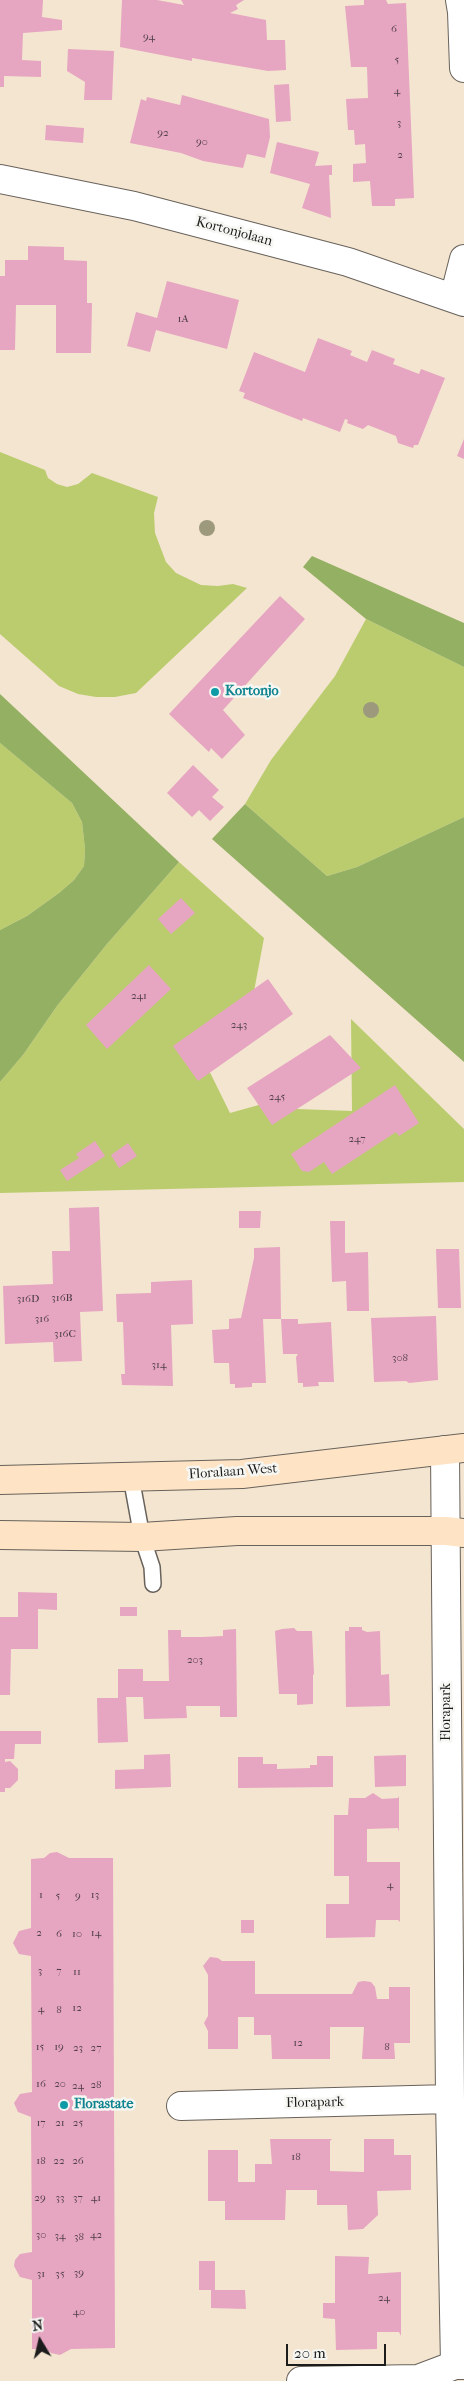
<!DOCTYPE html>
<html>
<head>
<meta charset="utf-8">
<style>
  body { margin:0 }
  #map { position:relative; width:464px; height:2381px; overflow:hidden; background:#f4e5d0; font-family:"IM FELL French Canon",serif }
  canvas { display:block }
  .north { position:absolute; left:15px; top:2316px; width:50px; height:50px; -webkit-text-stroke:4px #f6f6f2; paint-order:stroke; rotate:351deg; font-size:14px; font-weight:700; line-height:20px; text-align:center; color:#1c1c1c }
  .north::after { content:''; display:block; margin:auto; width:18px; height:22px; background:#1c1c1c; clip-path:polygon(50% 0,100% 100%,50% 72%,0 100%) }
  .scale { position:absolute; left:286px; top:2344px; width:100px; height:22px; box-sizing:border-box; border:2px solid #1c1c1c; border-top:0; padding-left:6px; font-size:15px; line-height:18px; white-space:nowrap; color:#1c1c1c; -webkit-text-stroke:4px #f6f6f2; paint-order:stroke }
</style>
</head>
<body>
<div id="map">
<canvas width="464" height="2381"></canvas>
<div class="north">N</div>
<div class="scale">20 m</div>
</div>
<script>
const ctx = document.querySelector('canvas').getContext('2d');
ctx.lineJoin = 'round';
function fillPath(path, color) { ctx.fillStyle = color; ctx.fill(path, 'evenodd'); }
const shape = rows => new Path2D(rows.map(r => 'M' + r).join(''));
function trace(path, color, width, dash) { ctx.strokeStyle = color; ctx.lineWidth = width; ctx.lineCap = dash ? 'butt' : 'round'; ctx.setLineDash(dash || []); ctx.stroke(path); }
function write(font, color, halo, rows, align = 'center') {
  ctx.font = font + ' "IM FELL French Canon",serif'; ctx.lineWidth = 5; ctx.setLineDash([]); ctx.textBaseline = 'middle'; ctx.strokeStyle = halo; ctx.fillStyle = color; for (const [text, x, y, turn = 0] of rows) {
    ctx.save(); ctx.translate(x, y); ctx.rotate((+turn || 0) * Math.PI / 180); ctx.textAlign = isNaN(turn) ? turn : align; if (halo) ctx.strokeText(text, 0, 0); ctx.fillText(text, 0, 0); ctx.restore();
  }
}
fillPath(shape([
  [0,452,45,470,48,478,57,484,67,487,78,484,92,473,158,497,154,513,155,533,166,562,176,573,201,585,218,586,233,584,247,588,136,693,115,697,96,697,78,694,59,686,0,634],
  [366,619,464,667,464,817,357,867,327,876,245,804,271,760,335,676],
  [0,743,72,803,82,822,85,849,84,866,74,880,59,893,27,916,0,930],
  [179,862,264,938,252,1002,193,1038,230,1113,298,1094,297,1109,352,1111,351,1019,464,1129,464,1182,0,1193,0,1082,23,1055,57,1006,107,944]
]), '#bbcc6f');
fillPath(shape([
  [312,556,464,623,464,667,366,619,303,567],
  [0,694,179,862,107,944,57,1006,23,1055,0,1082,0,930,27,916,59,893,74,880,84,866,85,849,82,822,72,803,0,743],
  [245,804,327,876,357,867,464,817,464,1062,212,839]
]), '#94b062');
fillPath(shape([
  [0,0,43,0,42,17,62,20,62,30,23,33,22,60,41,61,41,77,4,76,4,87,0,87],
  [122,0,157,0,184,5,181,0,244,0,236,5,238,9,230,13,266,20,267,40,285,40,286,70,268,71,192,58,192,61,120,47],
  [364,0,386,0,388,4,406,3,414,198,395,199,395,206,372,206,370,181,353,182,353,164,366,163,365,144,355,145,354,130,348,130,346,99,368,98,367,67,351,67,345,6,364,5],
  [68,49,114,51,112,100,84,100,85,82,67,71],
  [289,84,291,121,276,122,274,85],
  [182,95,269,119,270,137,265,158,247,154,243,168,203,161,181,153,130,143,141,99,146,101,147,97,180,105],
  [46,125,84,128,83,143,45,140],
  [277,142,319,152,315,166,332,165,332,175,329,175,331,218,302,208,310,184,270,173],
  [28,246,64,247,64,260,87,261,87,303,92,303,91,353,56,353,56,305,16,305,15,350,0,350,0,276,5,276,5,260,28,260],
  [167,281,239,300,227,349,156,330,150,352,127,346,136,312,157,318],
  [318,338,352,351,350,355,367,362,372,350,395,359,393,364,419,374,421,369,445,378,418,445,414,445,413,448,398,443,396,436,368,425,363,429,347,423,348,420,345,419,340,432,303,418,302,421,243,398,245,393,239,391,254,352,305,372],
  [464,439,464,459,457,456],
  [280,596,305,619,223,710,245,735,222,759,211,748,209,752,169,714],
  [193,765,219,790,212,797,224,807,210,821,199,810,192,817,167,793],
  [181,898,195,913,171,934,158,919],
  [149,965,171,989,107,1049,86,1025],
  [268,979,293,1014,198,1081,173,1046],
  [330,1035,361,1068,272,1125,247,1088],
  [395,1085,419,1123,399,1136,396,1132,332,1174,324,1162,309,1172,302,1171,291,1154],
  [95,1141,105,1156,67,1181,60,1170,79,1158,76,1154],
  [128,1143,137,1156,119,1168,111,1155],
  [99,1207,103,1311,80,1312,82,1361,54,1362,53,1342,5,1344,3,1286,53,1284,52,1251,70,1251,69,1208],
  [239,1211,261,1211,260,1228,239,1228],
  [330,1221,345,1221,345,1253,368,1252,369,1311,347,1311,346,1281,332,1282],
  [280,1247,281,1319,263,1319,266,1383,252,1383,252,1387,235,1388,235,1384,230,1384,229,1363,214,1363,212,1330,229,1329,229,1319,241,1318,254,1258,254,1248],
  [436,1249,459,1249,461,1308,438,1308],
  [192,1280,193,1324,171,1325,173,1386,122,1385,121,1374,125,1374,123,1322,117,1322,116,1294,151,1293,151,1282],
  [436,1316,438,1380,409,1383,406,1381,374,1382,371,1318],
  [281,1319,298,1319,298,1324,331,1322,334,1382,318,1382,319,1386,303,1387,303,1383,298,1383,296,1357,298,1354,283,1354],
  [18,1592,57,1593,57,1610,38,1609,38,1649,11,1649,10,1695,0,1695,0,1617,18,1617],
  [120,1607,137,1607,137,1616,120,1616],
  [349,1627,362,1627,362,1630,367,1632,380,1631,381,1675,389,1674,390,1706,346,1707,345,1631,349,1631],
  [294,1628,297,1631,312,1631,314,1674,313,1675,313,1704,297,1705,297,1694,279,1694,275,1631,282,1629],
  [236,1629,237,1717,220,1717,220,1706,186,1706,187,1718,144,1719,143,1697,126,1697,128,1742,98,1743,97,1698,118,1698,118,1669,143,1669,143,1681,169,1681,168,1630,181,1630,181,1637,202,1637,223,1636,223,1630],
  [0,1731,41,1731,41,1744,15,1744,14,1759,5,1759,5,1762,10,1761,18,1769,18,1780,10,1788,5,1788,5,1792,0,1792],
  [170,1754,171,1787,115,1789,115,1770,144,1769,144,1755],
  [406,1755,406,1786,375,1787,374,1756],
  [317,1756,333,1756,333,1787,238,1788,238,1757,263,1757,263,1764,277,1764,277,1769,310,1768,310,1765,317,1765],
  [373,1793,382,1799,398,1798,399,1796,399,1832,398,1828,367,1829,367,1862,400,1862,400,1922,398,1920,376,1920,375,1937,326,1938,326,1904,349,1904,349,1876,334,1876,334,1815,348,1815,349,1798,365,1798],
  [57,1852,69,1858,113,1858,115,2348,71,2349,60,2355,51,2353,46,2349,32,2349,32,2280,20,2277,14,2266,15,2260,20,2254,32,2252,31,2117,18,2112,14,2103,20,2094,32,2092,31,1956,19,1954,13,1943,19,1931,31,1928,31,1859,44,1858,50,1853],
  [241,1920,254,1920,254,1933,241,1933],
  [210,1957,218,1958,222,1961,255,1961,255,1994,352,1994,358,1982,364,1981,371,1982,375,1987,377,1999,389,1999,389,1987,410,1987,410,2043,394,2043,395,2059,362,2059,364,2027,330,2027,330,2059,272,2059,271,2035,254,2035,254,2017,238,2017,238,2049,208,2049,208,2031,204,2023,208,2016,208,1975,203,1966],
  [270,2139,332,2139,330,2141,330,2171,364,2172,364,2139,394,2139,394,2155,411,2155,411,2190,377,2191,378,2215,363,2229,348,2230,347,2205,317,2205,317,2190,286,2190,285,2220,225,2220,225,2201,208,2201,208,2150,238,2150,238,2182,255,2182,255,2164,272,2164],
  [335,2256,369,2257,368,2274,401,2272,401,2336,399,2332,377,2332,377,2349,336,2350,335,2319,323,2318,323,2303,335,2303],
  [199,2261,215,2261,215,2290,245,2290,246,2309,211,2308,211,2290,199,2290]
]), '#e6a5c1');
const service = shape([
  [131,1477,142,1537,152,1567,153,1584]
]);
const minor = shape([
  [460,0,462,12,464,68],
  [0,179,134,206,348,262,464,302],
  [454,298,464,259],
  [445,1450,450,2099,455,2365],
  [181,2106,450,2099],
  [301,2381,418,2379,455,2365,464,2365]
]);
const secondary = shape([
  [0,1480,242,1474,464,1448],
  [0,1535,142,1537,237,1531,446,1531,464,1533]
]);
trace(service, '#68625b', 18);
trace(minor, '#68625b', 30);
trace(secondary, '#68625b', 30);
trace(service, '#fff', 15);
trace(minor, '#fff', 28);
trace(secondary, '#fee4c5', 28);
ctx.fillStyle = '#9c997d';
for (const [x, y] of [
  [207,528],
  [371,710]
]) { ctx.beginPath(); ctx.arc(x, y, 8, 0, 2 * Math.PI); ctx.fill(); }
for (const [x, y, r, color] of [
  [215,692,5,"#0f9aa8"],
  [64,2105,5,"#0f9aa8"]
]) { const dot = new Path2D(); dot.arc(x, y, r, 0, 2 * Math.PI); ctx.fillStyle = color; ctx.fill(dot); trace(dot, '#f6f6f2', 2); }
write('11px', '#4e3e45', null, [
  ["6",394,29],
  ["94",149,37],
  ["5",397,60],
  ["4",397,91],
  ["3",399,123],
  ["92",163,133],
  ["90",202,142],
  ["2",400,155],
  ["1A",183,319],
  ["241",139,996],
  ["243",239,1025],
  ["245",277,1097],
  ["247",357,1139],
  ["316B",62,1298],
  ["316D",28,1299],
  ["316",42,1319],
  ["316C",65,1334],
  ["308",400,1358],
  ["314",159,1365],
  ["203",195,1660],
  ["4",390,1885],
  ["1",41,1895],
  ["13",95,1895],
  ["5",58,1896],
  ["9",78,1896],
  ["2",39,1933],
  ["14",96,1933],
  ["6",59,1934],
  ["10",77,1934],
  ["3",40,1971],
  ["7",59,1971],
  ["11",77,1972],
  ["12",77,2008],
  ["4",41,2009],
  ["8",59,2010],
  ["12",298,2043],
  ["15",40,2047],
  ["19",59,2047],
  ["8",387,2047],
  ["23",78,2048],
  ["27",96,2048],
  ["16",41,2084],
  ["20",60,2084],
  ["28",96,2085],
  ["24",78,2086],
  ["17",41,2123],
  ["21",60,2123],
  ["25",78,2123],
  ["18",296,2157],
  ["18",41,2161],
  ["22",59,2161],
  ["26",78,2161],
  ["29",40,2198],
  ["33",60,2198],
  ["37",78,2198],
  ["41",96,2198],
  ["30",41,2235],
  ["42",96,2235],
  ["34",60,2236],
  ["38",79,2237],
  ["39",79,2273],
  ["31",41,2274],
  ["35",60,2274],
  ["24",384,2298],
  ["40",79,2312]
]);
write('14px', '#1c1c1c', '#f6f6f2', [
  ["Kortonjolaan",234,232,15],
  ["Floralaan West",233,1472,-4],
  ["Florapark",447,1712,-90],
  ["Florapark",315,2103,-1]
]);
write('bold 14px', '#0d838f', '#f6f6f2', [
  ["Kortonjo",225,692],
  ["Florastate",74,2105]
], 'left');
</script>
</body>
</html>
